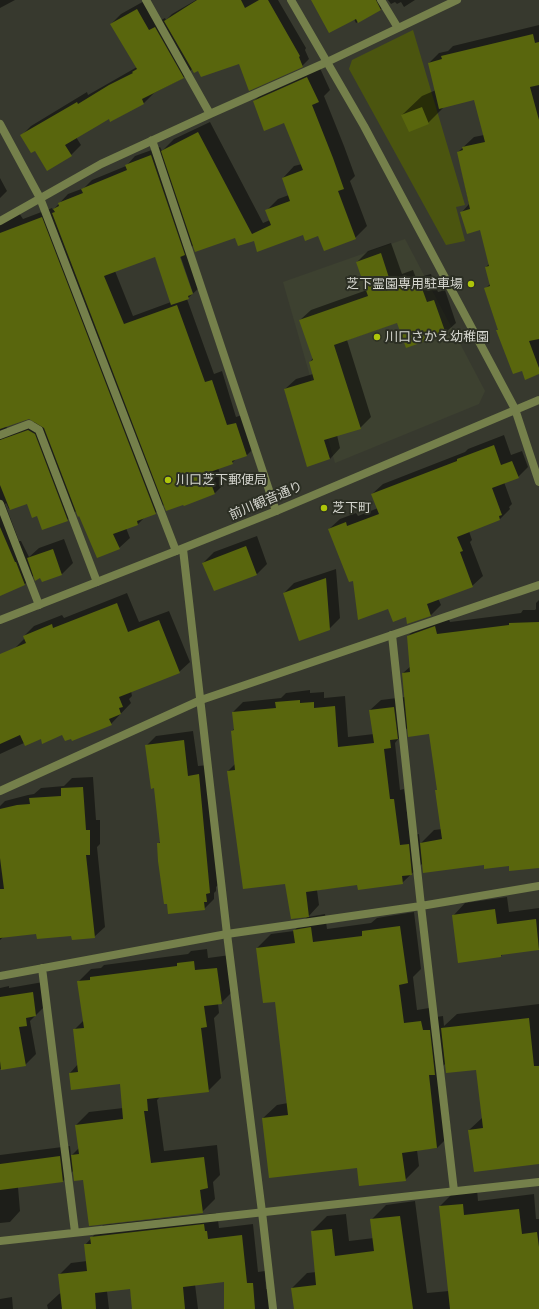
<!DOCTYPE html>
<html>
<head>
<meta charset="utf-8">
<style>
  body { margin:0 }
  canvas { display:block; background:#37392e }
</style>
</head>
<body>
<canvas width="539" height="1309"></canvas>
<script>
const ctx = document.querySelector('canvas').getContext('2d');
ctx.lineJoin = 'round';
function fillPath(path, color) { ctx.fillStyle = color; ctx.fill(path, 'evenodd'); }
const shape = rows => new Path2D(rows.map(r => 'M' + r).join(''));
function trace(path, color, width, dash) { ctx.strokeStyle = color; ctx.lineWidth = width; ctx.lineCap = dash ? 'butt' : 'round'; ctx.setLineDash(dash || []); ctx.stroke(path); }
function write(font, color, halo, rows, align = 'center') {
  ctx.font = font + ' Rubik,"Noto Sans JP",sans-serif'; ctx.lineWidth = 4; ctx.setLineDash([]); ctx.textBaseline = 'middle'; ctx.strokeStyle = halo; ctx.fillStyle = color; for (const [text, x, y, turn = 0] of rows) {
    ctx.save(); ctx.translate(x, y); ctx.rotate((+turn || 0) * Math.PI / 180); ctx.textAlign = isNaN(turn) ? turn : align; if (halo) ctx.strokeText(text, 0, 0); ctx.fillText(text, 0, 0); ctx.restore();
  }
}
fillPath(shape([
  [405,239,485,391,479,404,335,463,283,282]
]), '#3d4130');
fillPath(shape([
  [413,30,465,205,456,207,465,241,446,245,349,69,352,60]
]), '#4b550f');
fillPath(shape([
  [0,0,15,0,0,8],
  [146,0,159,21,165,18,166,20,172,14,196,0,278,0,306,48,305,50,309,59,302,66,239,62,198,70,192,69,183,78,154,93,144,103,111,121,109,118,76,137,81,145,71,155,35,150,21,136,31,126,87,92,88,95,137,67,111,24,121,14],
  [312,0,385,0,387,3,380,10,356,23,354,19],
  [388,0,415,0,404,7,401,2,397,4,395,2,391,4],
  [539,25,539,374,522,370,497,331,499,329,485,289,491,283,486,267,490,263,481,229,461,213,469,204,458,152,474,137,484,135,475,99,445,106,428,123,402,115,422,96,436,90,429,63,439,53,448,51,453,46],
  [319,66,330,90,324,96,344,146,355,176,350,181,367,226,355,238,304,234,254,239,235,237,194,245,189,249,198,289,187,299,214,374,222,371,236,417,245,414,256,446,247,455,237,458,232,463,218,468,224,484,214,494,165,504,155,513,144,518,138,524,126,528,130,538,119,548,77,510,67,520,38,515,28,502,9,509,6,503,5,504,19,541,21,541,29,557,39,548,64,539,73,563,62,574,42,581,41,577,34,575,25,584,3,593,0,587,0,221,19,213,23,219,52,208,53,210,68,194,84,188,92,180,126,166,135,156,160,147,162,151,174,139,210,122,263,223,270,220,266,211,278,199,289,195,283,178,294,166,302,164,285,122,254,101,266,90],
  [179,252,193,293,191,293,177,253],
  [155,256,171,302,133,316,115,271],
  [27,418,36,421,13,430,10,430,5,426],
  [0,178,7,191,0,198],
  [391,243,402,274,413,270,416,278,431,274,438,292,445,290,456,323,445,333,398,322,347,340,371,417,360,428,337,435,340,448,330,459,285,389,296,379,313,374,310,362,313,358,300,320,311,310,367,290,357,262,368,251],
  [504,435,511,455,522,451,528,467,518,477,504,482,512,504,509,507,510,509,500,519,469,531,472,540,470,542,483,576,472,586,438,598,441,605,431,615,407,615,389,608,354,580,329,529,340,519,356,513,358,516,378,508,372,494,383,484,465,452,468,449],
  [257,536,267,564,257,574,203,563,214,552],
  [336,569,340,618,329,629,284,593,294,583],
  [127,593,139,622,169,611,190,662,179,672,131,691,132,696,129,699,131,703,111,724,42,738,24,743,0,754,0,658,14,649,25,638,24,636,34,626,62,615,64,618],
  [539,600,539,867,510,865,423,863,402,883,358,884,317,890,319,905,308,917,325,914,327,929,371,923,377,918,414,912,421,969,413,977,417,1010,435,1007,436,1017,443,1016,444,1026,457,1014,539,1004,539,1163,469,1130,483,1117,477,1069,446,1063,443,1066,451,1134,437,1148,417,1150,419,1166,405,1180,358,1167,263,1118,277,1105,288,1103,276,1001,257,948,271,934,294,931,308,916,286,883,228,771,235,764,232,731,235,728,233,712,243,702,281,698,286,693,310,690,310,693,324,692,324,698,345,696,348,737,374,734,370,710,381,700,405,697,403,673,411,666,408,636,421,623,447,614,450,622,521,613,523,610,535,610,536,609,536,603],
  [408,727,430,733,438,789,436,791,442,829,434,830,420,844,419,834,410,836,404,789,400,790,395,743],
  [193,731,198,766,208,765,220,883,216,887,216,891,214,893,214,899,204,909,158,844,161,841,155,787,146,746,156,736],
  [93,777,96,820,100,820,100,844,97,847,105,927,94,937,72,935,37,933,3,937,0,940,0,806,5,801,28,795,34,794,41,788,64,786,72,778],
  [507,897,509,912,539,908,539,949,503,954,501,956,453,916,465,903],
  [207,949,208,958,230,955,234,990,221,1003,218,1003,219,1013,214,1018,221,1078,208,1091,160,1097,157,1100,164,1151,217,1145,220,1175,213,1182,215,1199,202,1212,84,1179,74,1170,63,1181,18,1187,20,1211,10,1222,0,1223,0,1155,70,1146,71,1156,79,1148,76,1125,89,1112,123,1108,121,1083,70,1073,78,1064,74,1030,84,1020,78,982,91,969,101,968,104,965,188,954,191,951],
  [43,982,46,1005,30,1021,36,1054,25,1065,0,1069,0,988,9,986,9,988],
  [477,1189,478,1201,534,1194,536,1219,539,1219,539,1309,295,1309,292,1288,307,1273,316,1272,312,1231,327,1216,346,1214,349,1241,374,1238,371,1220,386,1205,415,1201,427,1293,449,1291,440,1206,455,1191],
  [216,1213,216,1220,218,1220,219,1228,253,1224,258,1272,265,1271,266,1289,270,1289,271,1309,225,1309,225,1281,195,1284,198,1309,133,1309,130,1288,107,1291,109,1309,48,1309,47,1305,59,1294,61,1293,59,1275,71,1263,87,1261,85,1245,103,1225],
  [12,1297,13,1309,0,1309,0,1299]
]), '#0007');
fillPath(shape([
  [197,0,241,0,245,8,259,0,268,0,300,56,299,57,303,67,249,91,239,64,201,77,198,71,194,73,164,21],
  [311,0,376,0,381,10,358,23,356,19,329,33],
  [137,9,149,30,155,27,184,78,142,99,144,104,110,122,109,119,99,125,65,145,72,156,47,171,35,151,31,153,20,135,77,102,78,104,109,85,133,73,132,72,137,69,110,24],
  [533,34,535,43,539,42,539,85,530,87,539,120,539,339,529,341,539,368,539,374,525,380,522,371,513,374,496,330,498,330,484,288,490,286,485,267,489,266,480,230,467,234,460,212,470,209,457,152,463,150,462,147,485,142,474,100,439,109,428,63,442,59,441,56],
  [307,77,319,102,312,105,333,158,344,189,338,191,356,239,324,251,318,236,305,241,303,235,257,252,254,241,238,246,235,238,195,252,161,151,198,132,252,234,271,225,265,210,290,201,282,178,303,170,284,123,264,131,253,101],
  [422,107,429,124,409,132,401,115],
  [151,155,185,255,180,257,193,294,188,296,189,299,171,305,155,257,104,276,124,324,177,305,205,382,212,380,227,425,236,423,247,456,232,461,233,464,207,473,215,494,184,506,183,505,166,511,52,213,55,212,53,209,59,206,58,203,83,193,81,189,127,170,125,165],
  [42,217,156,514,137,521,138,525,113,534,120,549,97,558,79,516,78,517,44,428,29,419,0,429,0,233],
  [381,253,391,284,403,280,406,288,420,283,427,302,434,300,446,334,406,348,397,323,334,345,361,429,324,440,330,459,307,467,284,389,314,380,309,362,313,360,299,320,368,296,356,262],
  [28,430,35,434,68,521,42,530,37,516,32,518,27,504,10,510,0,485,0,440],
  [494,445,501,465,512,461,519,478,492,488,502,515,499,516,500,520,457,537,463,551,460,552,473,587,427,604,431,616,407,624,406,617,393,622,388,609,358,620,353,581,349,582,328,529,346,522,347,526,379,514,371,494,457,461,457,459],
  [0,527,15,562,16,562,25,585,0,596],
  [246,546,257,575,214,591,202,563],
  [53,549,62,575,42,582,40,578,35,581,27,558],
  [326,578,330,630,299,641,283,593],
  [117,603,128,632,159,620,180,673,119,697,123,707,119,708,121,714,109,719,112,725,72,741,71,739,65,741,62,735,42,744,41,739,25,746,20,735,0,744,0,654,26,643,23,636,52,624,53,628],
  [539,622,539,868,509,871,509,866,484,869,484,865,423,873,420,843,442,839,435,790,437,790,429,734,408,737,402,673,410,672,407,636,435,626,437,634,509,625,509,623],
  [300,700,300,703,314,702,314,708,335,706,338,747,374,743,369,710,394,707,398,739,390,740,391,748,384,749,390,799,394,799,400,845,409,844,412,875,402,876,403,884,358,890,357,885,306,892,309,917,291,919,285,884,243,889,227,771,235,770,231,731,234,730,232,712,276,708,275,702],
  [184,740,188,776,199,774,210,893,206,894,207,902,204,902,205,910,168,914,167,904,164,904,158,861,157,843,160,843,154,788,151,789,145,745],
  [83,787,86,830,90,830,90,855,86,855,95,938,72,940,71,936,37,939,36,934,0,938,0,889,4,889,0,858,0,809,17,805,30,804,29,798,61,796,61,788],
  [495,909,497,924,536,919,539,950,501,955,501,957,458,963,452,915],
  [400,926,408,983,399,985,404,1023,421,1021,423,1030,430,1030,435,1075,429,1075,437,1148,402,1153,406,1181,359,1186,357,1168,269,1178,262,1118,288,1115,275,1002,263,1003,256,948,295,943,293,930,311,927,313,942,362,936,362,931],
  [194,961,195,970,217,968,222,1004,204,1006,207,1027,201,1028,209,1092,147,1099,148,1111,144,1111,151,1163,204,1157,208,1188,200,1190,203,1213,89,1226,83,1180,74,1181,71,1155,79,1154,75,1125,123,1119,120,1084,71,1090,69,1073,78,1072,73,1029,84,1028,77,981,90,980,90,977,177,966,177,963],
  [33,992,36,1016,26,1018,27,1026,19,1027,26,1066,1,1070,0,1061,0,997],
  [529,1018,534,1066,539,1066,539,1164,474,1172,468,1130,483,1128,476,1070,446,1073,441,1028],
  [60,1156,63,1182,0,1190,0,1164],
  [463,1204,464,1215,519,1209,522,1234,537,1232,539,1247,539,1309,450,1309,439,1206],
  [400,1216,413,1309,294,1309,291,1288,316,1285,311,1231,332,1229,335,1256,374,1251,370,1219],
  [204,1224,205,1231,207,1231,208,1239,242,1235,247,1283,253,1283,255,1309,224,1309,224,1282,183,1287,185,1309,132,1309,130,1289,95,1293,96,1309,62,1309,58,1274,87,1271,84,1244,91,1244,90,1237]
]), '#59660d');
trace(shape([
  [146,0,210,114],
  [381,0,398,28],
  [0,124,40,198,176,551],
  [152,140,276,511],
  [0,221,101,164,210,114,327,62,457,0],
  [0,435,29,424,39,430,97,582],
  [0,504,39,605],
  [392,635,421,906,454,1191],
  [42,968,75,1232],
  [0,976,227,934,421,906,539,886],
  [0,1241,539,1182]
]), '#75804b', 8);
trace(shape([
  [291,0,364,126,515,409,539,482],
  [183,549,227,934,262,1212,273,1309],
  [0,620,176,551,276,511,539,400],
  [0,791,201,700,539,585]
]), '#75804b', 8);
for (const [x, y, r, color] of [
  [471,284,4,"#aec50a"],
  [377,337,4,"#aec50a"],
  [168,480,4,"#aec50a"],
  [324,508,4,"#aec50a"]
]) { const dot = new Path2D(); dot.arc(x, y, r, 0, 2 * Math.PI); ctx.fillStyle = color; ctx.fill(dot); trace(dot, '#2c2f24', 1.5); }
write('13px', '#d5d6cf', '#2c2f24', [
  ["芝下霊園専用駐車場",463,284,"right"],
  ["川口さかえ幼稚園",385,337],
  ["川口芝下郵便局",176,480],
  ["芝下町",332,508]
], 'left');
write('13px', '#d5d6cf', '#2c2f24', [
  ["前川観音通り",266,501,-23]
]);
</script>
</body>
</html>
